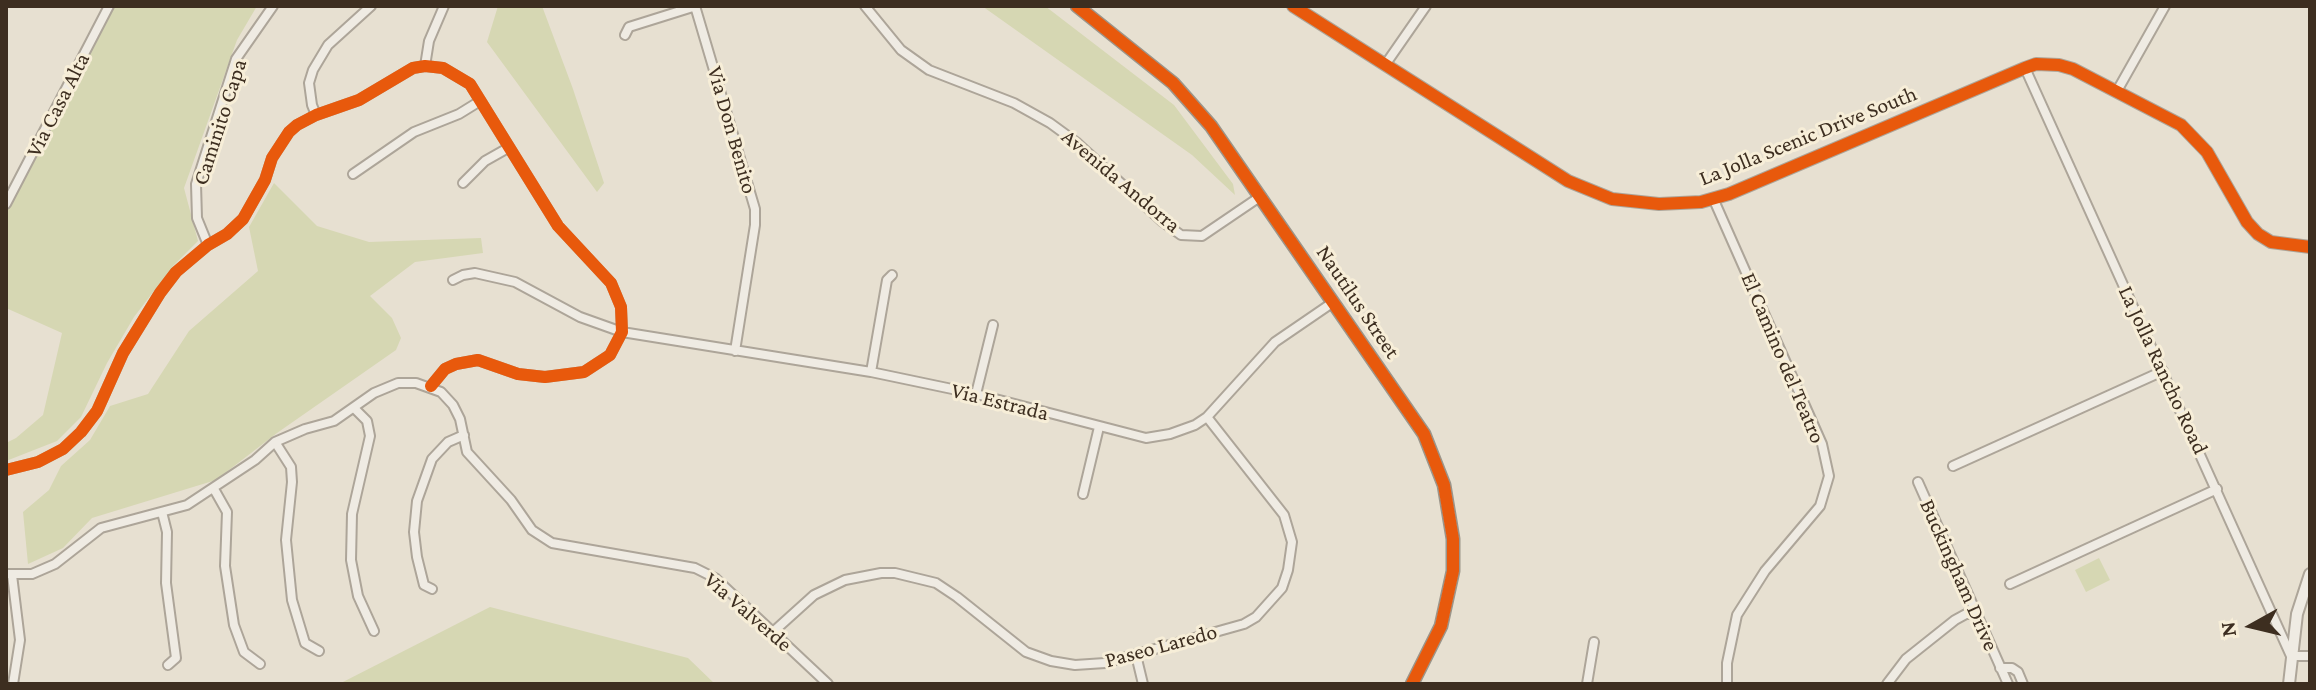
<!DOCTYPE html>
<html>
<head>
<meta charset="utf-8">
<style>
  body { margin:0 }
  #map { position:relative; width:2316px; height:690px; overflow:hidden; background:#e7e0d1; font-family:"Crimson Pro",serif }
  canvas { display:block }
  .frame { position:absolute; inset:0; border:8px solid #3d2e20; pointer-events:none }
  .north { position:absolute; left:2212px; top:586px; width:80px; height:80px; -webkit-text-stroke:6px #f7eed8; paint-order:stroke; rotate:262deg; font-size:22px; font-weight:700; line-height:32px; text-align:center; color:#3d2e20 }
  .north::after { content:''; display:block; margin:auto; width:28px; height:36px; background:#3d2e20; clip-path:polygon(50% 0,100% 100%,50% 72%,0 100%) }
</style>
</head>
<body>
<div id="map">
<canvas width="2316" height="690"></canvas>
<div class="frame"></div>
<div class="north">N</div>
</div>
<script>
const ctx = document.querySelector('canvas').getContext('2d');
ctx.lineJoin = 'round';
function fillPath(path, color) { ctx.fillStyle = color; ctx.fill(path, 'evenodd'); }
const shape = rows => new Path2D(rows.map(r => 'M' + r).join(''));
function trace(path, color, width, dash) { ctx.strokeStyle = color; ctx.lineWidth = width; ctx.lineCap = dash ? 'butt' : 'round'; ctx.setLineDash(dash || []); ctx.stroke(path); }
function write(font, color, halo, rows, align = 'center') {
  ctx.font = font + ' "Crimson Pro",serif'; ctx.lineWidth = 6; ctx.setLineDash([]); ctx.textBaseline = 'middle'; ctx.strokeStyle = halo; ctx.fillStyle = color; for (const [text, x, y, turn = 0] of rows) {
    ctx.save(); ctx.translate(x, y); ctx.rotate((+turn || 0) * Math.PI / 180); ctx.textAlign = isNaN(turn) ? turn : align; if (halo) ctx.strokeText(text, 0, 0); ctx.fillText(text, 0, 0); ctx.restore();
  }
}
fillPath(shape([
  [112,6,257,6,237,40,184,188,198,241,173,266,134,317,107,363,81,417,57,441,6,461,6,443,16,438,43,415,62,333,6,308,6,202],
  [498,6,542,6,573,89,604,183,597,192,487,42],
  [982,6,1045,6,1174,105,1233,184,1235,195,1192,155],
  [274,183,317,226,369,242,481,238,483,253,415,262,370,296,392,318,401,338,396,350,277,433,216,480,92,518,63,548,28,564,23,512,49,490,61,466,90,440,110,406,148,394,189,331,258,271,249,227],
  [2099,558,2110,580,2086,592,2075,570],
  [490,607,688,658,715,684,339,684]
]), '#d6d7b3');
const minor = shape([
  [695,6,755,209,755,225,735,351],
  [865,6,901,50,929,70,1014,103,1050,123,1076,142,1163,222,1181,235,1202,236,1261,196],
  [625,35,629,27,696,6],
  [1385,65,1426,6],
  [425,66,429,41,444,6],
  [2025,68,2291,656,2310,656],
  [2117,91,2165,6],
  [316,115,312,105,309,83,313,70,328,45,371,6],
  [353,174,414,132,459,114,480,101],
  [463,183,485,161,508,148],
  [1713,198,1822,444,1829,476,1820,506,1765,571,1737,615,1727,663,1727,684],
  [6,204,109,6],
  [208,245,197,218,196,184,236,59,273,6],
  [453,280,463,275,475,273,515,282,580,317,622,332,871,372,976,394,1146,438,1170,434,1195,425,1207,417,1275,342,1332,303],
  [871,372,887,280,892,275],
  [976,394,993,325],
  [355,409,367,421,370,436,352,514,351,560,358,596,374,631],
  [275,442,291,467,292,482,286,540,292,600,305,643,319,651],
  [1953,466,2163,371],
  [6,470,38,462,63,449,81,432,97,411,123,353,160,293,176,272,208,245,227,234,243,219,265,180,272,158,289,132,297,125,316,115,359,100,413,68,425,66,443,68,470,84,558,226,611,283,621,307,622,332,610,355,584,372,545,377,518,374,478,360,456,364,445,369,431,386],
  [1918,482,2008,684],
  [214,489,227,512,225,566,234,625,244,652,260,664],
  [1083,494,1099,427],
  [162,512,167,532,166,583,176,658,168,665],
  [6,574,32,574,55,564,101,528,187,505,255,460,275,442,305,429,334,421,374,393,398,383,416,383,441,392,453,405,460,419,467,452,511,500,532,530,552,543,695,568,715,578,828,684],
  [12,575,20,640,13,684],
  [2010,584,2217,489],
  [432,589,424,585,417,557,414,532,417,501,432,459,448,442,464,435],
  [773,632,814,595,845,580,881,573,895,573,936,583,957,597,1026,652,1051,661,1075,665,1105,663,1244,624,1256,617,1282,588,1288,570,1292,542,1284,515,1207,417],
  [1136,655,1143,684],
  [2000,668,2012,668,2018,672,2023,684],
  [1587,684,1594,642],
  [1887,684,1906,659,1955,620,1966,614,1975,614]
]);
const tertiary = shape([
  [1293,6,1568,181,1612,199,1659,204,1701,202,1729,194,2025,68,2036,64,2059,65,2073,69,2181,125,2207,152,2247,222,2258,234,2271,242,2310,247],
  [2289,684,2297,614,2310,574]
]);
const secondary = shape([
  [1077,6,1173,83,1211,126,1424,434,1444,485,1453,539,1453,571,1441,626,1412,684]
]);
trace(minor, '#ada599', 12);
trace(tertiary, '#ada599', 14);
trace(secondary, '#9c958a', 15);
trace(minor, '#efebe3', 8);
trace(tertiary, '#efebe3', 10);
trace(secondary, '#efebe3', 11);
trace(shape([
  [1077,6,1173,83,1211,126,1424,434,1444,485,1453,539,1453,571,1441,626,1412,684],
  [1293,6,1568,181,1612,199,1659,204,1701,202,1729,194,2025,68,2036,64,2059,65,2073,69,2181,125,2207,152,2247,222,2258,234,2271,242,2310,247],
  [6,470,38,462,63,449,81,432,97,411,123,353,160,293,176,272,208,245,227,234,243,219,265,180,272,158,289,132,297,125,316,115,359,100,413,68,425,66,443,68,470,84,558,226,611,283,621,307,622,332,610,355,584,372,545,377,518,374,478,360,456,364,445,369,431,386]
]), '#e8590c', 12);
write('22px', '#3d2e20', '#f7eed8', [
  ["Via Casa Alta",58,105,-63],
  ["Caminito Capa",220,122,-72],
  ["Via Don Benito",732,130,74],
  ["La Jolla Scenic Drive South",1808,136,-22],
  ["Avenida Andorra",1121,181,40],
  ["Nautilus Street",1358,302,56],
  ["El Camino del Teatro",1783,358,67],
  ["La Jolla Rancho Road",2163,370,65],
  ["Via Estrada",1000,402,14],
  ["Buckingham Drive",1959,575,66],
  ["Via Valverde",748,612,41],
  ["Paseo Laredo",1161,646,-15]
]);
</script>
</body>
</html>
